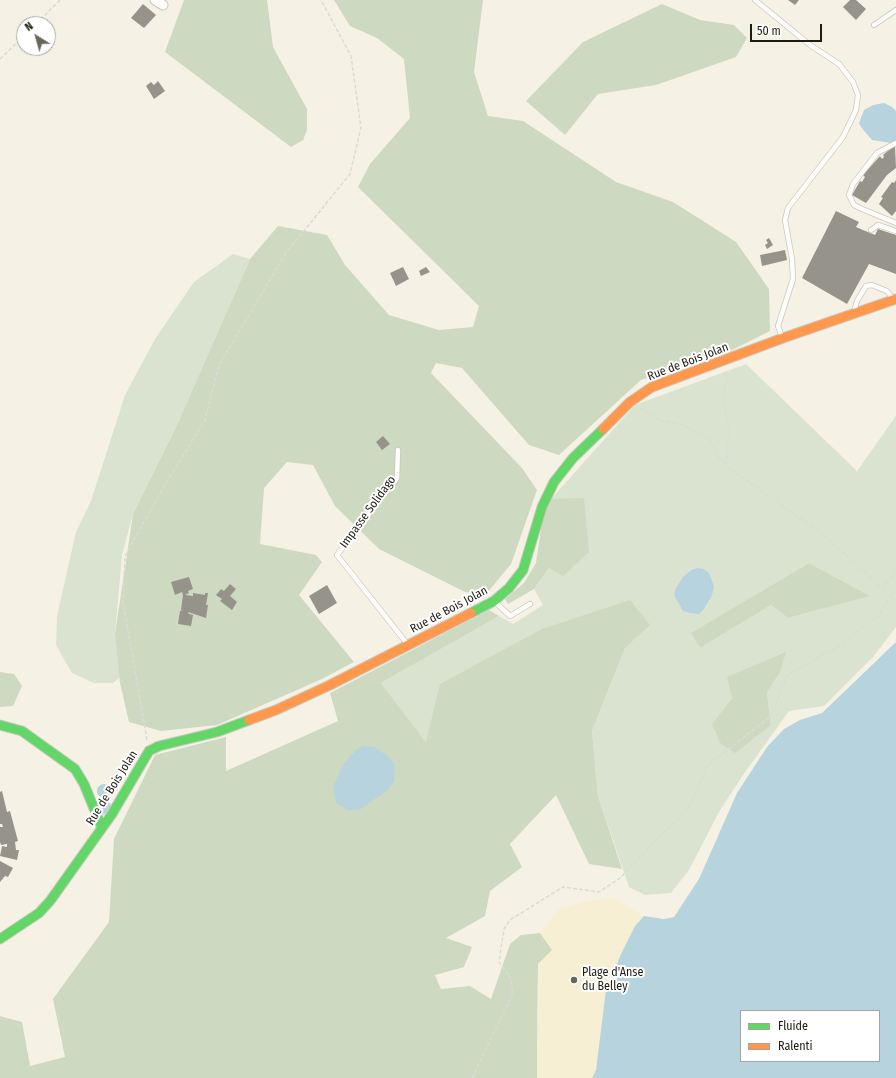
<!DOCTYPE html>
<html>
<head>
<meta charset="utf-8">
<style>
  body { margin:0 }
  #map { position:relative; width:896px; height:1078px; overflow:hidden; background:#f5f2e5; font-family:"Fira Sans Condensed",sans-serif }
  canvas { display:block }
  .legend { position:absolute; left:740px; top:1010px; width:140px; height:52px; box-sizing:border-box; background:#fff; border:1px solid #a5a4a1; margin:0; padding:5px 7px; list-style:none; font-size:12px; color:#1e1c13 }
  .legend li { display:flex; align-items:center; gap:8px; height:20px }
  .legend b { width:20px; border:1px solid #a5a4a1 }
  .north { position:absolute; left:16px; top:16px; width:40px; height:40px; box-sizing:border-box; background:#fff; border:1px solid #a5a4a1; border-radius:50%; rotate:323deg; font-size:11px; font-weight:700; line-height:16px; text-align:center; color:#1e1c13 }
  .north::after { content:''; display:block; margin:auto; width:14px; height:18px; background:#69675c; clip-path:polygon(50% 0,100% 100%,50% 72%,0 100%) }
  .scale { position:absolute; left:750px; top:24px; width:72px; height:18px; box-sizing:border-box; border:2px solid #1e1c13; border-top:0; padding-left:5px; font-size:12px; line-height:14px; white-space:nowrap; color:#1e1c13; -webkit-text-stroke:3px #fff; paint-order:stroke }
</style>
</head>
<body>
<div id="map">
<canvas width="896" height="1078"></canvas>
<ul class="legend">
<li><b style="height:5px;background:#63d668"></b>Fluide</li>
<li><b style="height:5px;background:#ff974d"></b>Ralenti</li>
</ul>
<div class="north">N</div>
<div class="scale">50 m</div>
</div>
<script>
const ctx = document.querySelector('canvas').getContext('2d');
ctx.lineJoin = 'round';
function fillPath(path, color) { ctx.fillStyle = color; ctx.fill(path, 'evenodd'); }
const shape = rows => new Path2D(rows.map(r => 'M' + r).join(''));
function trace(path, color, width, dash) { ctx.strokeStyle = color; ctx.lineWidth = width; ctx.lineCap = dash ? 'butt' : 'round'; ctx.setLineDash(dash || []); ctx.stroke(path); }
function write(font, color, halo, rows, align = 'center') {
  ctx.font = font + ' "Fira Sans Condensed",sans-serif'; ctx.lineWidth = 4; ctx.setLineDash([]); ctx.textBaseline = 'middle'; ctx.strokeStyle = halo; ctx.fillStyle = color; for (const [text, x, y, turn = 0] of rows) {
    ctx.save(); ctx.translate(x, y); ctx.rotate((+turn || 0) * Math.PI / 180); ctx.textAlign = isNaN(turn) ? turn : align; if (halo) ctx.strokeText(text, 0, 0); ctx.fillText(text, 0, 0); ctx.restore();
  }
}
fillPath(shape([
  [233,254,250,259,177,425,133,514,122,555,115,634,120,677,113,683,94,683,72,673,56,645,57,616,76,532,91,501,125,395,155,339,194,282],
  [746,364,857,471,896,416,896,627,873,657,824,706,789,711,743,775,719,812,689,870,671,893,645,895,629,887,598,796,592,731,625,648,649,625,426,742,381,683,499,616,513,624,543,605,534,589,549,568,551,499,635,405],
  [809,563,869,596,788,618,771,605,700,648,692,633],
  [780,672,767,693,771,725,712,724,732,698]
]), '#dae3d0');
fillPath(shape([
  [184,0,267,0,273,47,307,109,307,130,303,140,291,147,165,52],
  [334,0,483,0,474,72,488,116,523,121,616,182,673,202,736,242,769,289,770,331,732,350,641,380,559,455,529,445,462,368,436,363,431,373,522,468,537,490,511,564,487,593,465,592,379,549,335,506,313,465,287,462,264,488,260,544,316,555,322,562,299,595,354,662,322,679,217,725,161,731,129,722,120,683,115,634,133,514,177,425,250,259,278,226,327,235,345,265,389,315,439,330,473,327,479,306,358,187,370,164,410,118,404,59,377,38,350,26],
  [662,4,700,20,734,25,747,38,736,57,656,85,598,94,565,135,526,101,583,42],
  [584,498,589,552,563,576,549,568,534,589,508,604,505,599,524,583,536,563,543,516,551,499],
  [809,563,870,596,788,618,771,605,700,648,691,633],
  [630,600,650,625,625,648,592,731,598,796,622,869,589,864,556,795,510,844,522,867,490,891,485,916,446,938,472,947,464,967,435,975,441,989,470,986,491,999,510,944,521,935,540,933,553,950,538,964,537,1078,0,1078,0,1016,22,1022,30,1066,65,1057,53,999,109,922,114,839,155,755,226,737,226,771,338,721,330,693,489,610,499,616,381,683,426,742,440,684,542,629],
  [786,652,780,672,767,693,771,725,735,753,721,744,712,724,732,698,727,677],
  [0,672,14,674,22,686,13,706,0,707]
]), '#cdd9c1');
fillPath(shape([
  [614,898,644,916,635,926,621,954,606,990,596,1070,592,1078,537,1078,538,964,552,950,540,933,559,909,586,901]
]), '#f6efd4');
fillPath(shape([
  [884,103,892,107,896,111,896,141,891,143,872,140,861,127,859,123,864,110,873,105],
  [698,568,704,569,709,573,714,586,712,595,704,609,699,614,690,613,683,611,674,595,676,588,683,577,693,569],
  [896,642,896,1078,592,1078,596,1070,606,990,621,954,635,926,644,916,664,919,674,917,699,879,737,793,767,747,784,729,800,720,822,713],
  [741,1011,879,1011,879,1061,741,1061],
  [363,746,374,747,389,757,395,765,394,781,389,789,359,810,348,810,336,803,333,787,343,765,355,751],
  '97 791a7 7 0 1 1 14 0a7 7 0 1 1-14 0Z',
  [104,801,110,803,111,806,109,811,103,815,97,804]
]), '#b7d3dd');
fillPath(shape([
  [788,0,799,0,795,5],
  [850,0,856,0,866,9,856,20,843,7],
  [143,4,156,15,144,28,131,18],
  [158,81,165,91,154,99,146,86,151,82,154,85],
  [895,145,896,168,887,175,866,203,852,195,860,181,862,182,865,177,863,175,880,156,882,159,884,157,883,155],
  [896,180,896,211,892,216,879,204,883,198,881,197,892,182,894,183],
  [836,211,859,222,856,227,875,235,878,229,896,235,896,274,869,264,847,304,802,278],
  [769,238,773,245,767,249,765,245,768,243,766,240],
  [785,250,787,260,762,266,760,255],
  [403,267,409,279,396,286,390,273],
  [426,267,430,272,421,276,419,271],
  [383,436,390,444,382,450,376,442],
  [189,577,193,589,188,591,189,593,185,595,193,596,193,593,205,595,205,593,208,593,206,605,208,605,206,618,188,612,189,614,193,615,191,626,178,624,180,611,183,610,181,610,183,595,182,592,175,595,171,582],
  [230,584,236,589,230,596,237,602,232,610,220,601,222,599,216,595,221,589,224,591],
  [327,585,337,603,319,614,309,596],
  [2,791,7,812,10,811,18,841,15,842,16,850,19,850,17,860,0,856,2,846,7,847,7,844,1,845,0,842,0,827,3,827,2,824,0,824,0,792],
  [0,861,13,868,8,877,5,876,0,882]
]), '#96948a');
const lane = shape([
  [755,0,810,45,839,64,853,82,858,95,856,110,843,137,788,208,785,220,792,259,793,279,778,326,782,337],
  [874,25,896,10],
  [896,143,877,153,853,184,849,195,854,205,862,209,896,223],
  [871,230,878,225,896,231],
  [857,312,855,308,857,301,866,286,872,285,887,291,893,299],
  [398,450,397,478,337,555,408,645],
  [495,602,510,616,530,604]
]);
const street = shape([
  [155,0,163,5]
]);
const fast = shape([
  [471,613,494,601,509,588,523,570,542,507,554,482,573,458,603,429],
  [0,725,22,731,75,769,84,784,102,828],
  [0,939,39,913,50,901,112,814,149,751,159,746,217,732,249,720]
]);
const slow = shape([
  [603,429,630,402,652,387,783,338,896,299],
  [249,720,276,710,330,685,471,613]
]);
trace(lane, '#cac7bd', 6);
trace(street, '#cac7bd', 11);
trace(fast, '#cac7bd', 11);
trace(slow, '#cac7bd', 11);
trace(shape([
  [36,24,60,0],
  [0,59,24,36],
  [724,372,727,378,723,397,729,429,726,466,824,535,882,588,896,572],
  [640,408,659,420,683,425,702,434,710,441,718,456,726,465],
  [147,740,123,602,125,556,163,488,205,420,219,365,286,253,350,174,361,128,351,56,321,0],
  [472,1078,513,993,510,977,499,962,504,929,510,920,563,887,599,892,620,878,689,807,708,765,771,716,787,675,839,646,877,617,896,588]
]), '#dcdad7', 1.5, [4, 2]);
trace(lane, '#fefdfb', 4.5);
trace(street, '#fefdfb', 9);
trace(fast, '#63d668', 9);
trace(slow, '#ff974d', 9);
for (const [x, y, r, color] of [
  [574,980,4,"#69675c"]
]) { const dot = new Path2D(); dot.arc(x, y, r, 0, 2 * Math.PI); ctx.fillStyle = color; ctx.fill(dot); trace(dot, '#fff', 1.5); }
write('12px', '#1e1c13', '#fff', [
  ["Rue de Bois Jolan",688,362,-21],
  ["Impasse Solidago",368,512,-54],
  ["Rue de Bois Jolan",449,610,-28],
  ["Rue de Bois Jolan",112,788,-58]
]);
write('12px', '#1e1c13', '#fff', [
  ["Plage d'Anse",582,973],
  ["du Belley",582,987]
], 'left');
</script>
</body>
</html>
